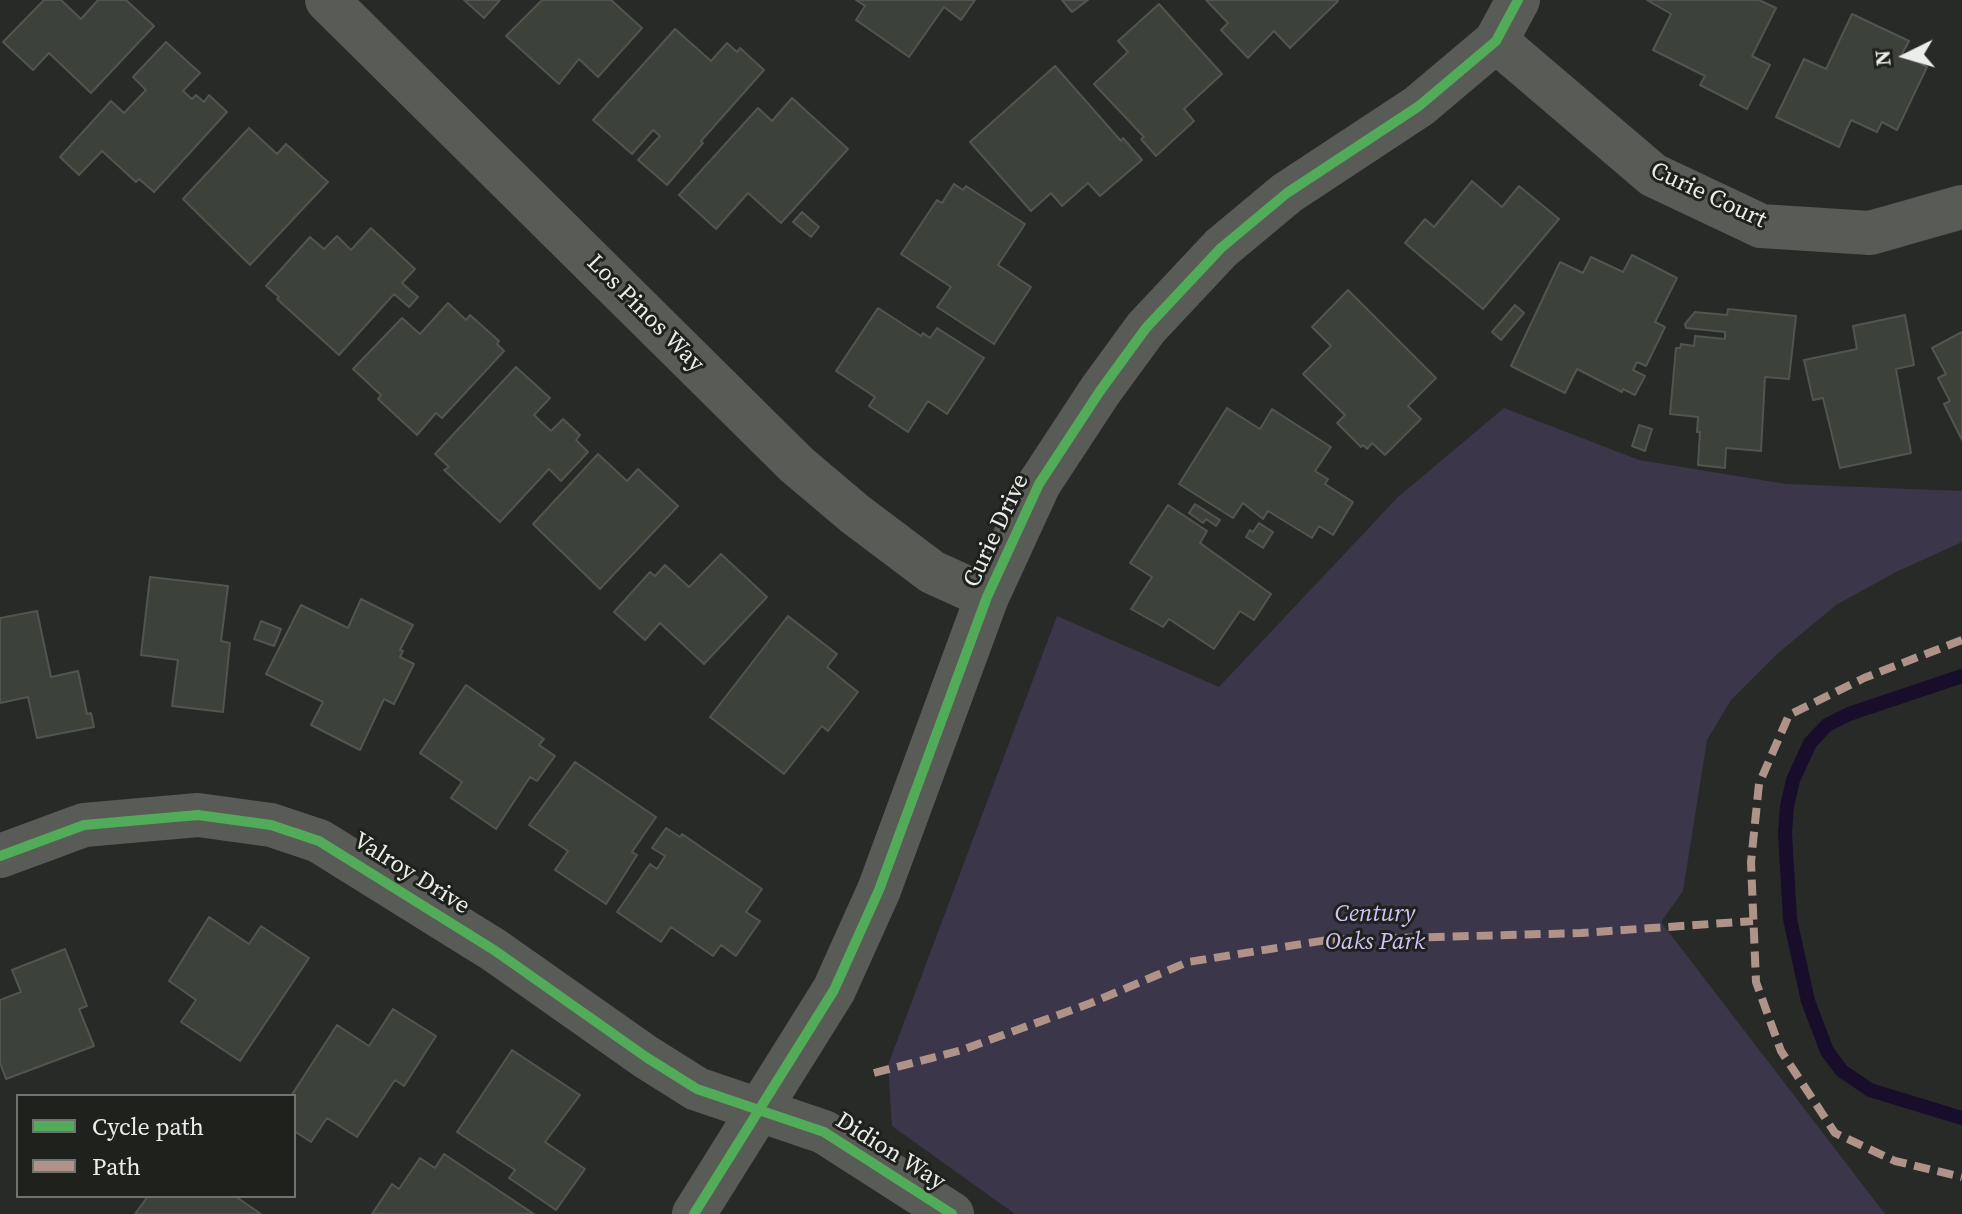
<!DOCTYPE html>
<html>
<head>
<meta charset="utf-8">
<style>
  body { margin:0 }
  #map { position:relative; width:1962px; height:1214px; overflow:hidden; background:#282a27; font-family:"Source Serif 4",serif }
  canvas { display:block }
  .legend { position:absolute; left:16px; top:1094px; width:280px; height:104px; box-sizing:border-box; background:#1e211c; border:2px solid #70736e; margin:0; padding:10px 14px; list-style:none; font-size:24px; color:#ebedea }
  .legend li { display:flex; align-items:center; gap:16px; height:40px }
  .legend b { width:40px; border:2px solid #70736e }
  .north { position:absolute; left:1866px; top:16px; width:80px; height:80px; -webkit-text-stroke:6px #1e211c; paint-order:stroke; rotate:265deg; font-size:22px; font-weight:700; line-height:32px; text-align:center; color:#ebedea }
  .north::after { content:''; display:block; margin:auto; width:28px; height:36px; background:#ebedea; clip-path:polygon(50% 0,100% 100%,50% 72%,0 100%) }
</style>
</head>
<body>
<div id="map">
<canvas width="1962" height="1214"></canvas>
<ul class="legend">
<li><b style="height:10px;background:#51ab58"></b>Cycle path</li>
<li><b style="height:10px;background:#af9288"></b>Path</li>
</ul>
<div class="north">N</div>
</div>
<script>
const ctx = document.querySelector('canvas').getContext('2d');
ctx.lineJoin = 'round';
function fillPath(path, color) { ctx.fillStyle = color; ctx.fill(path, 'evenodd'); }
const shape = rows => new Path2D(rows.map(r => 'M' + r).join(''));
function trace(path, color, width, dash) { ctx.strokeStyle = color; ctx.lineWidth = width; ctx.lineCap = dash ? 'butt' : 'round'; ctx.setLineDash(dash || []); ctx.stroke(path); }
function write(font, color, halo, rows, align = 'center') {
  ctx.font = font + ' "Source Serif 4",serif'; ctx.lineWidth = 6; ctx.setLineDash([]); ctx.textBaseline = 'middle'; ctx.strokeStyle = halo; ctx.fillStyle = color; for (const [text, x, y, turn = 0] of rows) {
    ctx.save(); ctx.translate(x, y); ctx.rotate((+turn || 0) * Math.PI / 180); ctx.textAlign = isNaN(turn) ? turn : align; if (halo) ctx.strokeText(text, 0, 0); ctx.fillText(text, 0, 0); ctx.restore();
  }
}
fillPath(shape([
  [1504,408,1639,460,1786,484,1962,491,1962,542,1896,572,1836,605,1777,654,1731,700,1707,740,1683,891,1661,922,1885,1214,1015,1214,892,1126,888,1065,1057,616,1219,687,1398,497]
]), '#3c364a');
trace(shape([
  [1962,676,1849,714,1827,725,1810,743,1793,780,1787,806,1785,833,1790,919,1808,1001,1827,1051,1842,1071,1870,1090,1962,1118]
]), '#190d2c', 14);
const building = shape([
  [44,0,61,0,81,19,98,0,126,0,154,26,91,93,49,53,33,70,3,42,44,0],
  [464,0,500,0,484,18,464,0],
  [542,0,611,0,642,28,598,77,579,59,559,84,506,36,542,0],
  [856,0,975,0,961,20,944,7,909,57,856,20,865,6,856,0],
  [1062,0,1088,0,1072,12,1062,0],
  [1206,0,1337,0,1338,1,1290,48,1274,31,1248,58,1221,30,1228,23,1206,0],
  [1647,0,1759,0,1776,8,1752,56,1770,65,1747,109,1700,85,1705,76,1653,50,1671,14,1647,0],
  [1159,4,1222,74,1184,109,1194,121,1156,156,1141,139,1144,137,1094,84,1128,52,1118,41,1159,4],
  [1852,14,1909,41,1902,54,1927,67,1897,130,1882,122,1877,132,1851,120,1839,147,1776,117,1804,59,1826,69,1852,14],
  [675,29,711,61,727,43,737,52,740,48,764,70,701,141,703,143,667,185,638,160,660,136,653,130,632,154,593,120,675,29],
  [166,42,200,73,183,91,192,99,196,95,204,102,209,95,227,112,154,192,139,179,136,182,102,151,79,175,60,157,111,101,124,113,146,90,133,77,166,42],
  [1055,66,1121,141,1123,138,1142,160,1100,196,1088,183,1062,206,1051,193,1031,211,970,142,1055,66],
  [792,98,848,149,781,223,748,193,716,229,679,195,758,108,772,121,792,98],
  [249,128,277,154,286,144,328,182,250,265,183,199,249,128],
  [1472,181,1502,207,1519,186,1559,219,1483,309,1405,243,1425,219,1434,227,1472,181],
  [954,184,963,190,966,186,1025,224,998,265,1031,287,994,344,937,307,951,287,901,254,937,200,942,203,954,184],
  [802,212,819,227,811,237,793,222,802,212],
  [371,228,415,269,402,283,418,297,409,307,394,294,339,355,277,299,279,297,266,286,310,237,324,249,337,236,351,250,371,228],
  [1632,255,1677,278,1655,322,1665,327,1646,366,1637,362,1633,370,1645,376,1635,395,1623,389,1622,392,1577,369,1565,393,1511,366,1560,262,1583,273,1591,257,1623,272,1632,255],
  [1348,290,1436,378,1408,406,1421,419,1385,455,1372,443,1367,449,1363,445,1361,447,1337,423,1345,415,1303,374,1331,346,1312,327,1348,290],
  [448,303,466,320,470,315,499,341,497,344,504,351,442,418,436,413,417,435,378,399,381,395,353,369,402,318,420,334,448,303],
  [1515,305,1524,313,1501,340,1492,332,1515,305],
  [878,308,921,336,923,333,930,338,937,328,984,358,947,414,928,401,908,432,869,406,875,397,836,371,878,308],
  [1728,309,1796,316,1789,379,1765,377,1761,451,1726,448,1725,468,1698,465,1700,432,1697,432,1698,417,1670,414,1676,348,1680,348,1681,344,1694,346,1695,336,1725,339,1725,332,1686,328,1685,324,1695,312,1727,315,1728,309],
  [1905,315,1914,365,1896,369,1911,453,1840,468,1823,398,1813,400,1804,360,1857,349,1853,326,1905,315],
  [1962,332,1962,440,1944,404,1950,401,1938,378,1946,374,1932,348,1962,332],
  [516,367,550,398,534,415,551,431,563,419,580,435,576,440,588,452,561,481,549,469,500,522,444,470,449,467,435,454,516,367],
  [1227,408,1260,429,1272,409,1331,447,1315,471,1328,479,1325,484,1353,502,1333,535,1319,526,1312,538,1268,511,1263,519,1243,503,1233,518,1179,484,1227,408],
  [1639,425,1652,429,1645,451,1632,446,1639,425],
  [598,454,627,481,638,469,678,506,600,589,533,524,598,454],
  [1195,504,1220,520,1216,526,1206,519,1203,523,1189,513,1195,504],
  [1168,505,1207,531,1200,543,1271,594,1254,620,1240,611,1214,649,1169,619,1163,627,1131,609,1152,577,1130,563,1168,505],
  [1259,523,1273,532,1263,548,1246,537,1250,530,1253,532,1259,523],
  [721,554,767,597,704,664,660,623,645,640,614,612,650,572,655,576,665,565,689,587,721,554],
  [150,577,228,586,221,641,230,643,223,712,172,706,178,660,141,655,150,577],
  [361,599,413,625,400,650,403,651,400,657,414,664,394,704,384,699,360,750,311,725,323,702,266,674,301,605,348,628,361,599],
  [37,611,51,677,78,671,87,714,91,713,94,727,37,738,28,697,0,703,0,618,37,611],
  [788,616,837,654,827,667,858,692,828,731,822,726,784,774,710,717,788,616],
  [261,621,281,629,274,646,254,639,261,621],
  [466,685,544,739,539,745,555,756,537,781,530,777,496,829,451,798,462,782,420,753,466,685],
  [575,762,656,817,632,852,637,855,606,904,555,870,568,851,529,825,575,762],
  [666,828,680,837,682,834,762,889,746,912,760,921,736,956,721,945,713,956,671,927,661,942,617,912,650,864,657,869,665,856,652,848,666,828],
  [209,917,249,944,261,926,309,958,240,1061,181,1022,196,1000,169,981,209,917],
  [65,949,87,1006,79,1009,94,1046,6,1079,0,1063,0,1000,21,992,12,970,65,949],
  [393,1009,436,1036,404,1086,395,1080,357,1137,327,1118,311,1142,294,1131,294,1096,291,1096,337,1025,369,1046,393,1009],
  [512,1050,580,1095,545,1142,585,1169,556,1210,509,1178,515,1170,457,1132,512,1050],
  [444,1154,534,1214,372,1214,392,1184,399,1189,420,1158,435,1168,444,1154],
  [148,1196,235,1196,261,1214,135,1214,148,1196]
]);
fillPath(building, '#3c4239');
trace(building, '#525451', 2);
trace(shape([
  [327,0,797,465,855,514,932,572,987,597],
  [1496,41,1653,175,1761,226,1870,233,1962,207],
  [0,856,84,825,198,815,271,825,319,841,494,950,646,1057,697,1089,824,1132,952,1214],
  [694,1214,834,990,879,890,987,597,1039,484,1100,391,1146,328,1221,248,1287,193,1419,106,1496,41,1518,0]
]), '#585b56', 44);
trace(shape([
  [1962,640,1864,678,1789,715,1759,784,1751,862,1756,982,1781,1051,1835,1133,1895,1161,1962,1177],
  [874,1073,962,1050,1091,1003,1188,962,1327,940,1581,933,1753,921]
]), '#af9288', 8, [16, 8]);
trace(shape([
  [0,856,84,825,198,815,271,825,319,841,494,950,646,1057,697,1089,824,1132,952,1214],
  [694,1214,834,990,879,890,987,597,1039,484,1100,391,1146,328,1221,248,1287,193,1419,106,1496,41,1518,0]
]), '#51ab58', 10);
write('24px', '#ebedea', '#1e211c', [
  ["Curie Court",1708,196,25],
  ["Los Pinos Way",645,314,45],
  ["Curie Drive",997,531,-65],
  ["Valroy Drive",411,874,32],
  ["Didion Way",890,1152,32]
]);
write('italic 24px', '#d3c2fa', '#1e211c', [
  ["Century",1375,915],
  ["Oaks Park",1375,943]
]);
</script>
</body>
</html>
